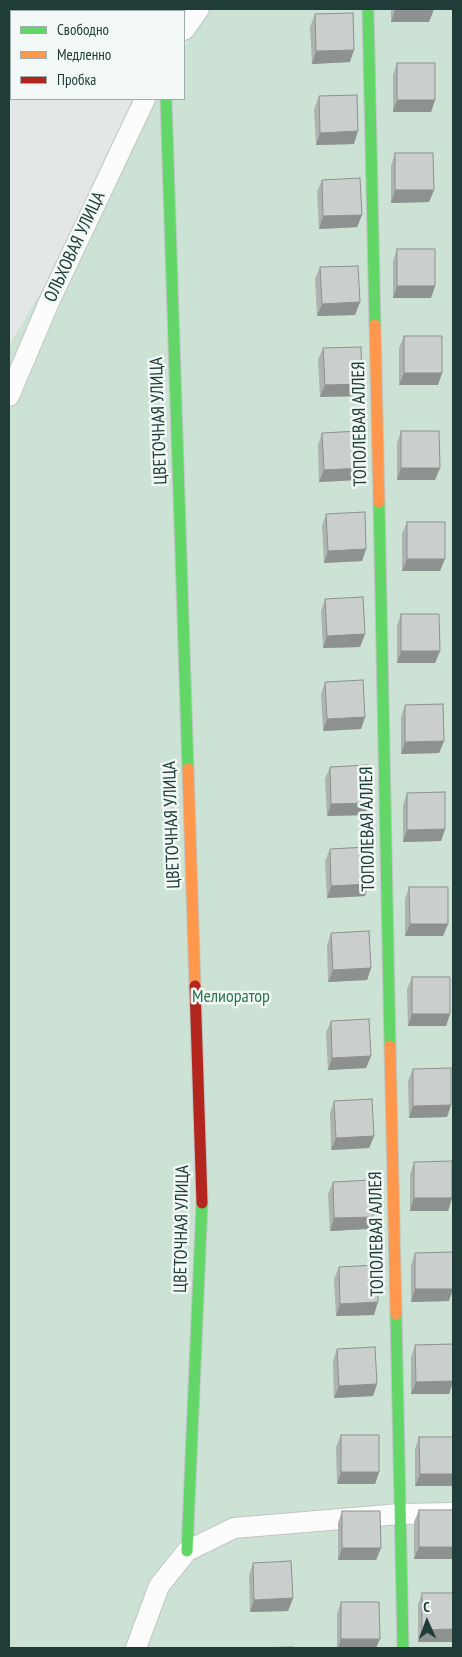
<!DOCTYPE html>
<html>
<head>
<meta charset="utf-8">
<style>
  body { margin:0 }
  #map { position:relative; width:462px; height:1657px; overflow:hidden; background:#e3e8e7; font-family:"PT Sans Narrow",sans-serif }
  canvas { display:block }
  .frame { position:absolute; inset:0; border:10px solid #203c38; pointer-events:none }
  .legend { position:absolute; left:10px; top:10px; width:175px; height:90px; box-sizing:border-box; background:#f1f8f5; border:1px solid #9dada9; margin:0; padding:6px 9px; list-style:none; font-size:15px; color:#203c38 }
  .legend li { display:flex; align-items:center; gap:10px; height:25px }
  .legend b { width:25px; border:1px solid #9dada9 }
  .north { position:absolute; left:402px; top:1597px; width:50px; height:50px; -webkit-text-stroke:4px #f1f8f5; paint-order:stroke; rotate:358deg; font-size:14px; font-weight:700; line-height:20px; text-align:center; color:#203c38 }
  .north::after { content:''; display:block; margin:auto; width:18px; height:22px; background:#203c38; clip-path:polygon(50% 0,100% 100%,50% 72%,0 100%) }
</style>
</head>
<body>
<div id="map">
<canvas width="462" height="1657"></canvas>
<div class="frame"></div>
<ul class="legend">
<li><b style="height:6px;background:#63d668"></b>Свободно</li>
<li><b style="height:6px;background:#ff974d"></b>Медленно</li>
<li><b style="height:6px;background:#b3261e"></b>Пробка</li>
</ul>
<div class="north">С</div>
</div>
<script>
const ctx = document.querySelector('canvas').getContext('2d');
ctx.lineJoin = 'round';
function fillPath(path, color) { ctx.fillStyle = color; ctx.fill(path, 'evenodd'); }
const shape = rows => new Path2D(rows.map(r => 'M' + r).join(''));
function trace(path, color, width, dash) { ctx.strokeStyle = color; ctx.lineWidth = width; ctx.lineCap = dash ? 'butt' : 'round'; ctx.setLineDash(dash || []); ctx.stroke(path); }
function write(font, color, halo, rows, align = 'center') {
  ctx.font = font + ' "PT Sans Narrow",sans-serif'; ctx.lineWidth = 5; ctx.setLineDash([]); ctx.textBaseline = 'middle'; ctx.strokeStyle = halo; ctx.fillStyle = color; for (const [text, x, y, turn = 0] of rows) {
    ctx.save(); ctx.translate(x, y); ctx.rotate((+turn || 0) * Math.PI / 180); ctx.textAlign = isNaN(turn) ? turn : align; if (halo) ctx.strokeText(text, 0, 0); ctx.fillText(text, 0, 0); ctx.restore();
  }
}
fillPath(shape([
  [208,9,453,9,453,1648,9,1648,9,346,155,99,184,99,184,49]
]), '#cbe2d5');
const street = shape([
  [184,30,199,9],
  [9,396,49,302,145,99],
  [136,1648,159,1586,187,1551,234,1528,400,1514,453,1513]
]);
const fast = shape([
  [368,9,375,325],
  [166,99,188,769],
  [379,502,390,1046],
  [396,1314,403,1648],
  [187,1551,202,1203]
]);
const slow = shape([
  [375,325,379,502],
  [188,769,195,986],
  [390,1046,396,1314]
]);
const jam = shape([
  [195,986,202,1203]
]);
trace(street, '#c0c5c4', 22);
trace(fast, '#bec6c4', 13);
trace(slow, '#bec6c4', 13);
trace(jam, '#bec6c4', 13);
trace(street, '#fbfcfb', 20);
trace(fast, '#63d668', 11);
trace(slow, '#ff974d', 11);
trace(jam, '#b3261e', 11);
fillPath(shape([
  [391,9,434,9,429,22,391,22],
  [315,14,350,62,312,64,310,27],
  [397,63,435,100,431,112,393,112,393,75],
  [319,96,354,144,316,145,314,109],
  [395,153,434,190,429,202,391,203,391,166],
  [322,180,362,215,357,227,319,229,317,192],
  [397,249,435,286,431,298,393,298,393,261],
  [320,267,360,302,355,315,317,316,315,279],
  [404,336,442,373,438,385,399,385,399,348],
  [323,348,358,396,320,397,318,360],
  [401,431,440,468,435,480,397,480,397,443],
  [322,433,362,468,357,480,319,482,318,445],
  [326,514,366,549,362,561,324,563,322,526],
  [407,522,440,571,402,571,402,534],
  [325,599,365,634,360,647,323,648,321,611],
  [401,614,440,651,435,663,397,663,397,626],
  [325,682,365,717,361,729,323,731,321,694],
  [405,705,444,741,439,753,401,754,401,717],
  [330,767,369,803,365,815,327,816,325,779],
  [407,793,445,829,441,841,403,842,403,805],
  [330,849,365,896,327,898,325,861],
  [409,887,448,924,443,936,405,936,405,899],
  [331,933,371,968,367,980,328,982,327,945],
  [412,977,450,1014,446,1026,408,1026,407,989],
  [331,1021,371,1056,366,1068,328,1070,326,1033],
  [413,1069,451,1105,447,1117,409,1118,408,1081],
  [334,1101,374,1136,369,1148,331,1150,330,1113],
  [414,1162,452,1198,448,1211,410,1211,410,1174],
  [333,1182,373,1217,368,1229,330,1231,328,1194],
  [415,1253,449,1301,411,1302,411,1265],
  [339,1267,374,1315,336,1316,334,1279],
  [453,1344,453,1383,449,1394,411,1394,411,1357,415,1345],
  [337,1349,377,1384,373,1396,334,1398,333,1361],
  [341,1435,379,1472,375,1484,337,1484,336,1447],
  [419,1437,453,1437,415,1486,415,1449],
  [419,1510,453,1510,453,1557,452,1559,414,1559,414,1522],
  [342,1511,381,1548,376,1560,338,1560,338,1523],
  [253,1563,293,1598,288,1611,250,1612,249,1575],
  [422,1593,453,1593,418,1642,418,1605],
  [341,1602,376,1648,337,1648,337,1614]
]), '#aeb2b1');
fillPath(shape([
  [434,9,429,22,391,22,395,10],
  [354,50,350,62,312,64,316,51],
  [397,100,435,100,431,112,393,112],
  [358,131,354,144,316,145,320,133],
  [395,190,434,190,429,202,391,203],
  [362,215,357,227,319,229,323,216],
  [397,286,435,286,431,298,393,298],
  [360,302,355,315,317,316,322,304],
  [404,373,442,373,438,385,399,385],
  [362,384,358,396,320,397,325,385],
  [362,468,357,480,319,482,324,470],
  [401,468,440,468,435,480,397,480],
  [366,549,362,561,324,563,328,551],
  [407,559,445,559,440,571,402,571],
  [365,634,360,647,323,648,327,636],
  [401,651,440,651,435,663,397,663],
  [365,717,361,729,323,731,327,719],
  [444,741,439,753,401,754,405,742],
  [369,803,365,815,327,816,331,804],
  [445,829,441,841,403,842,407,830],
  [369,884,365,896,327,898,331,886],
  [410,924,448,924,443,936,405,936],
  [371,968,367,980,328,982,333,970],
  [412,1014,450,1014,446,1026,408,1026],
  [371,1056,366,1068,328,1070,332,1058],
  [451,1105,447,1117,409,1118,413,1106],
  [374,1136,369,1148,331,1150,336,1138],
  [414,1198,452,1198,448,1211,410,1211],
  [373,1217,368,1229,330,1231,334,1218],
  [415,1289,453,1289,449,1301,411,1302],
  [378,1302,374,1315,336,1316,340,1304],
  [453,1381,449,1394,411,1394,416,1382],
  [377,1384,373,1396,334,1398,339,1386],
  [341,1472,379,1472,375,1484,337,1484],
  [420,1474,453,1474,453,1486,415,1486],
  [419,1547,453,1547,453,1557,452,1559,414,1559],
  [342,1548,381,1548,376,1560,338,1560],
  [293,1598,288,1611,250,1612,254,1600],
  [453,1629,453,1642,418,1642,422,1630],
  [341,1639,380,1639,376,1648,338,1648]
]), '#8d9190');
const building = shape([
  [395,9,434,9,395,10,395,9],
  [353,13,354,50,316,51,315,14,353,13],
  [397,63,435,63,435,100,397,100,397,63],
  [357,95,358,131,320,133,319,96,357,95],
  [395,153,433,153,434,190,395,190,395,153],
  [360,178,362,215,323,216,322,180,360,178],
  [397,249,435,249,435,286,397,286,397,249],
  [358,266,360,302,322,304,320,267,358,266],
  [404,336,442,336,442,373,404,373,404,336],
  [361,347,362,384,325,385,323,348,361,347],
  [360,431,362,468,324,470,322,433,360,431],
  [401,431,439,431,440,468,401,468,401,431],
  [365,512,366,549,328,551,326,514,365,512],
  [407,522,445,522,445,559,407,559,407,522],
  [363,597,365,634,327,636,325,599,363,597],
  [401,614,439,614,440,651,401,651,401,614],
  [363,680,365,717,327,719,325,682,363,680],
  [443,704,444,741,405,742,405,705,443,704],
  [368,765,369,803,331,804,330,767,368,765],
  [445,792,445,829,407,830,407,793,445,792],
  [368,847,369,884,331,886,330,849,368,847],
  [409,887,448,887,448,924,410,924,409,887],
  [369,931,371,968,333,970,331,933,369,931],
  [412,977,450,977,450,1014,412,1014,412,977],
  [369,1019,371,1056,332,1058,331,1021,369,1019],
  [451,1068,451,1105,413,1106,413,1069,451,1068],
  [372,1099,374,1136,336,1138,334,1101,372,1099],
  [452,1161,452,1198,414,1198,414,1162,452,1161],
  [371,1180,373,1217,334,1218,333,1182,371,1180],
  [453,1252,453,1289,415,1289,415,1253,453,1252],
  [377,1265,378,1302,340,1304,339,1267,377,1265],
  [453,1344,453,1381,416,1382,415,1345,453,1344],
  [375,1347,377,1384,339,1386,337,1349,375,1347],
  [341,1435,379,1435,379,1472,341,1472,341,1435],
  [419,1437,453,1437,453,1474,420,1474,419,1437],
  [419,1510,453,1510,453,1547,419,1547,419,1510],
  [342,1511,380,1511,381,1548,342,1548,342,1511],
  [291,1561,293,1598,254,1600,253,1563,291,1561],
  [422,1593,453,1593,453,1629,422,1630,422,1593],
  [341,1602,379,1602,380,1639,341,1639,341,1602],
  [292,1647,292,1648,255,1648,292,1647]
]);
fillPath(building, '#cacfce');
trace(building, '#8d9190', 1);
write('18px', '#203c38', '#f1f8f5', [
  ["ОЛЬХОВАЯ УЛИЦА",75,247,-65],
  ["ЦВЕТОЧНАЯ УЛИЦА",159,421,-92],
  ["ТОПОЛЕВАЯ АЛЛЕЯ",360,424,-91],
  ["ЦВЕТОЧНАЯ УЛИЦА",172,825,-92],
  ["ТОПОЛЕВАЯ АЛЛЕЯ",368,829,-91],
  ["ЦВЕТОЧНАЯ УЛИЦА",182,1229,-89],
  ["ТОПОЛЕВАЯ АЛЛЕЯ",377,1234,-91]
]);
write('18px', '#2a744e', '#f1f8f5', [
  ["Мелиоратор",231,997]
]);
</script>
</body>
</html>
